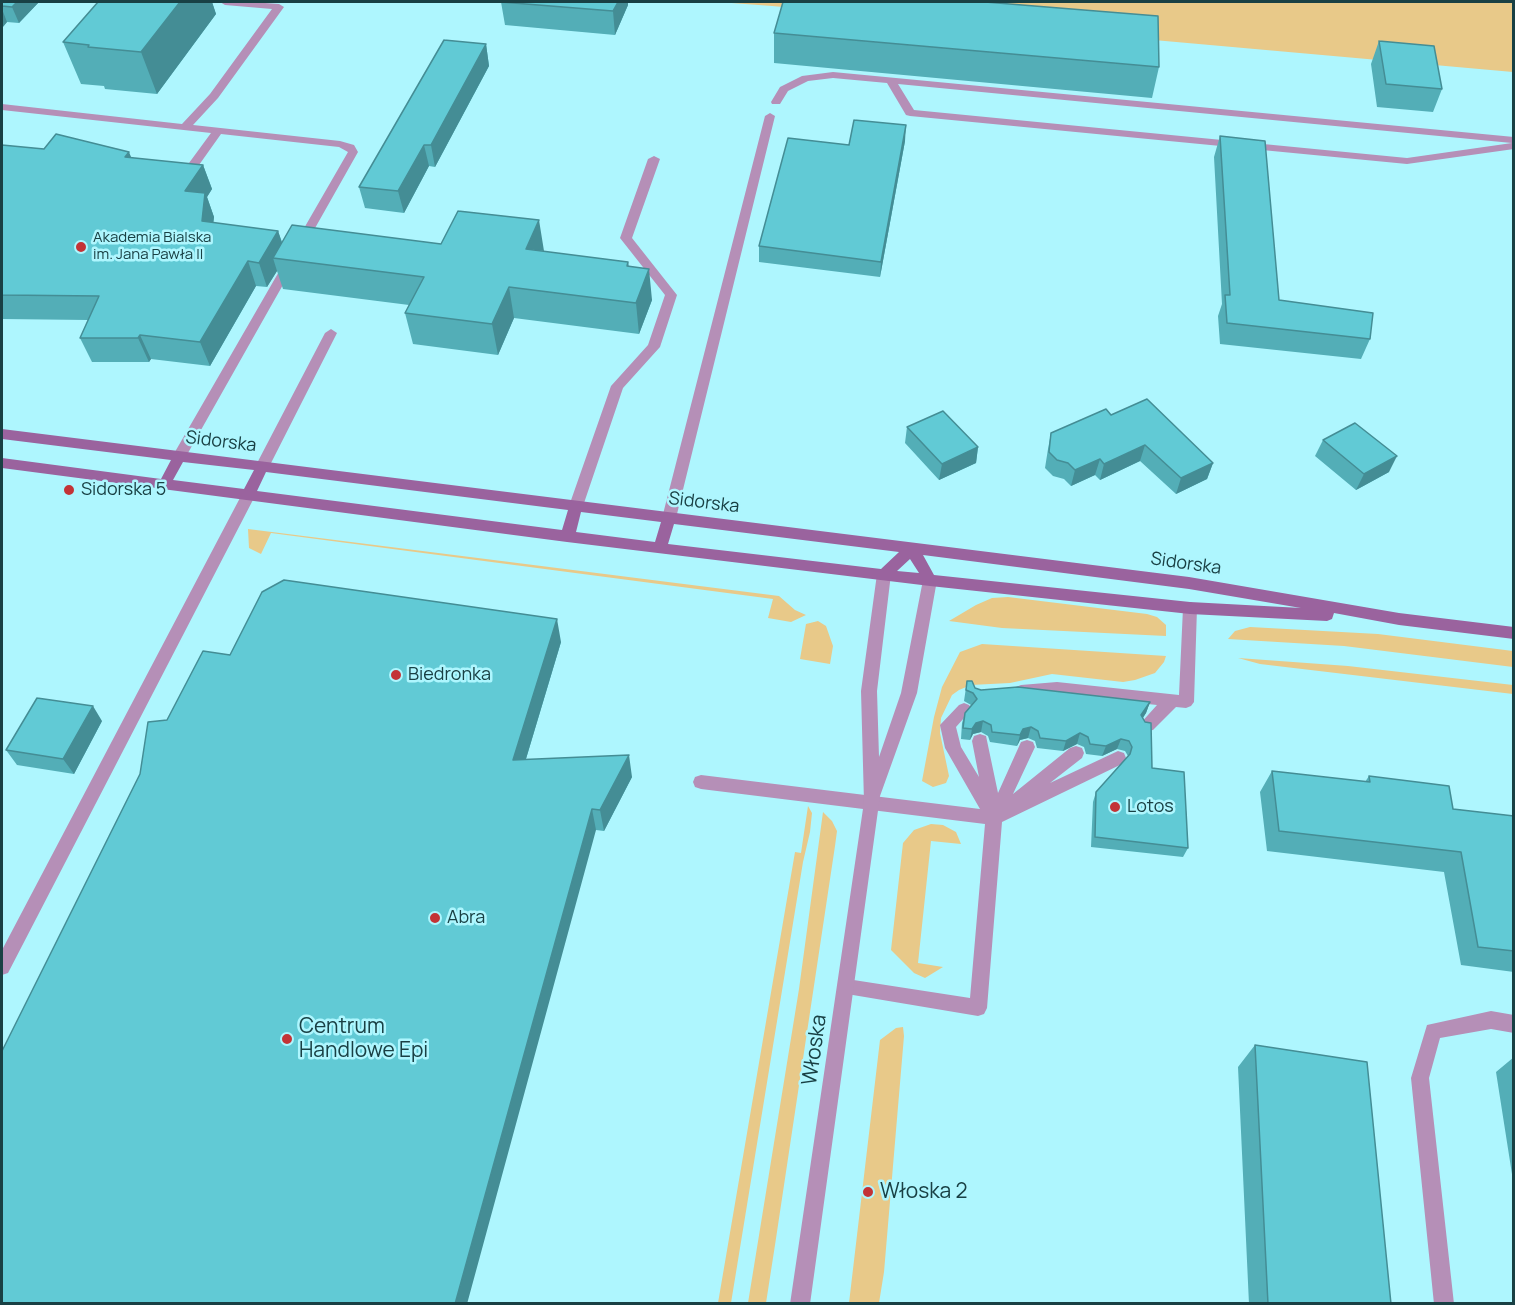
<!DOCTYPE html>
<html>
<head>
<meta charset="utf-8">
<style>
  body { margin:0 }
  #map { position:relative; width:1515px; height:1305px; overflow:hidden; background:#aef6fe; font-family:Manrope,sans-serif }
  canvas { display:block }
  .frame { position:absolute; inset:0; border:3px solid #194044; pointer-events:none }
</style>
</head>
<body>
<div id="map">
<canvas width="1515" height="1305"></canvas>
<div class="frame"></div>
</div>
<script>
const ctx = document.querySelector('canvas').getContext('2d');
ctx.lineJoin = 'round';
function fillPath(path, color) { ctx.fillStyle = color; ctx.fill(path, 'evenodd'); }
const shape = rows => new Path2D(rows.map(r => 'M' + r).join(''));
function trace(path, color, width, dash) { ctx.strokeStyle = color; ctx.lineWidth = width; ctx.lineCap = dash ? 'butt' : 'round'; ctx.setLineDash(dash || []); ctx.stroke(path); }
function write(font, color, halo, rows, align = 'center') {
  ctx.font = font + ' Manrope,sans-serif'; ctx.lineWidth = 5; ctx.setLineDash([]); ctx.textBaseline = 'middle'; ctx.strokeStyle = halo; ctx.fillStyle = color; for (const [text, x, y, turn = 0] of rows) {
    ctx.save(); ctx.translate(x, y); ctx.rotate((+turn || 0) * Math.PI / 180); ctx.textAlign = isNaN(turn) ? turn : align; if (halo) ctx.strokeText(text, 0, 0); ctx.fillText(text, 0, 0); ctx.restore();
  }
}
fillPath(shape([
  [718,2,1513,2,1513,72,772,6],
  [248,529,779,596,795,610,806,615,791,622,768,618,773,599,271,533,261,554,249,548],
  [1008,597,1147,614,1157,617,1166,625,1166,636,1002,628,949,621,976,605,992,598],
  [818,621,826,626,833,646,830,664,800,659,806,624],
  [1250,627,1378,634,1513,651,1513,667,1344,646,1228,639,1235,631],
  [982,644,1166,656,1164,662,1155,673,1135,680,1123,682,1052,674,1010,683,971,685,959,690,952,695,941,718,940,733,949,776,946,783,933,787,922,781,934,717,942,687,960,652],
  [1238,658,1348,666,1513,685,1513,694,1260,664],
  [808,806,812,813,810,832,803,862,731,1303,718,1303,795,852,801,853],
  [823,812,832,821,837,831,835,846,775,1245,766,1303,748,1303,799,989],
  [931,824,943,825,956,832,961,844,931,841,918,963,943,967,925,978,914,973,891,950,903,843,914,830],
  [903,1027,904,1036,884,1272,879,1303,849,1303,880,1040,896,1028]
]), '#e8c989');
fillPath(shape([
  [220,2,251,2,279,4,284,7,218,98,193,125,340,141,354,145,358,152,184,460,179,462,172,457,348,152,339,147,221,134,199,165,195,166,189,163,211,133,2,110,2,104,182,124,210,94,272,9,225,5,220,2],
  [833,72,1514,137,1514,149,1407,164,910,116,906,115,887,83,833,78,808,81,788,91,780,104,772,104,771,102,780,87,802,76,833,72],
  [898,84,1512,143,1407,158,914,110,898,84],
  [770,113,775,116,676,518,669,523,662,518,765,116,770,113],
  [654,156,660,159,632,238,677,295,660,347,623,388,583,506,576,511,569,506,611,386,648,345,665,295,620,238,648,159,654,156],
  [331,329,337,333,269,467,262,472,257,470,255,467,325,333,331,329],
  [248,491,255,496,8,973,2,975,2,950,241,496,248,491],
  [1190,602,1195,604,1197,608,1194,702,1191,706,1186,708,1176,707,1153,730,1147,731,1141,730,1139,725,1157,705,1057,694,1021,697,1016,695,1013,691,1016,687,1021,685,1057,682,1179,695,1183,608,1185,604,1190,602],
  [964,703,969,705,972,709,956,727,961,747,979,777,972,741,974,736,980,734,986,736,998,793,1021,742,1027,740,1033,742,1035,747,1013,794,1070,748,1076,746,1082,748,1084,753,1082,758,1050,783,1118,751,1124,753,1126,758,1124,763,1002,822,987,1008,984,1014,978,1016,841,993,838,987,841,981,847,979,970,998,985,824,701,789,695,787,693,782,695,777,701,775,980,809,945,748,940,725,959,705,964,703],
  [1491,1011,1514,1015,1514,1033,1491,1029,1440,1038,1429,1078,1454,1304,1434,1304,1411,1078,1427,1025,1491,1011]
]), '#b58fb7');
fillPath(shape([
  [884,569,889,570,891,574,877,691,879,757,901,693,923,580,925,576,930,574,935,576,937,580,917,693,880,796,810,1304,790,1304,864,802,861,691,877,574,879,570,884,569]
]), '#b58fb7');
fillPath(shape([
  [2,429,1189,577,1399,613,1514,627,1514,639,1399,625,1334,613,1332,619,1327,621,1190,614,930,586,567,542,2,468,2,458,161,479,171,460,2,439,2,429],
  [183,462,254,470,244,489,173,480,183,462],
  [266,472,568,510,562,530,257,491,266,472],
  [581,512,661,522,655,542,576,532,581,512],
  [674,524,899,552,881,569,668,544,674,524],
  [923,555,1189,589,1301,608,1190,602,934,575,923,555],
  [910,559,919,573,897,571,910,559]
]), '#9a639e');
fillPath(shape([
  [2,2,39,2,19,23,7,22,2,28],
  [98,2,212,2,216,14,157,94,105,89,104,86,81,84,63,42],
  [501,2,628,2,628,5,615,35,505,25],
  [774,33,1159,67,1152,98,774,63],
  [1379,41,1442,89,1433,112,1377,107,1371,64],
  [486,44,489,66,435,167,429,166,404,213,365,208,359,187],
  [1220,136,1279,300,1370,339,1361,359,1220,344,1218,316,1222,304,1214,157],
  [905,141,880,277,759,262,759,246,849,145],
  [2,145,203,165,212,189,207,197,214,217,213,223,278,231,282,242,441,244,544,252,628,262,629,266,652,300,639,334,514,318,498,355,413,344,405,313,409,305,283,289,277,271,267,287,256,286,210,366,151,359,149,362,92,362,80,338,88,320,2,319],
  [1111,415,1213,463,1207,479,1176,494,1140,461,1100,480,1095,475,1071,486,1064,479,1053,476,1045,468,1048,449,1051,433],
  [907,427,978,447,976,463,939,480,905,443],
  [1323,440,1389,472,1356,490,1315,456],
  [561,642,526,759,632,777,604,831,596,830,167,720],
  [967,681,975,688,981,690,1150,702,1146,713,1143,718,1152,768,1188,848,1183,857,1091,847,1093,802,1096,792,1128,756,1125,751,1117,749,1102,756,1086,754,1084,747,1077,744,1063,751,1037,748,1035,741,1028,738,1020,740,1017,746,990,742,988,736,981,732,973,734,970,740,961,739,962,723,965,713,971,705,964,701],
  [102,721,74,774,17,765,6,750],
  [1272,771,1365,782,1369,776,1453,809,1514,816,1514,972,1461,965,1444,872,1267,851,1260,792],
  [1255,1045,1391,1304,1249,1304,1238,1067],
  [1514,1057,1514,1187,1496,1072]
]), '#53aeb7');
fillPath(shape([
  [17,2,39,2,19,23,12,7],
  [180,2,212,2,216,14,157,94,141,52],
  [618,2,628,2,628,5,615,35,613,11],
  [2,9,7,22,2,28],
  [486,44,489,66,435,167,431,145],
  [906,125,905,141,880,277,881,262],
  [424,145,429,166,404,213,398,191],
  [129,152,139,176,125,157],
  [203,165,212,189,207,197,214,217,211,245,185,191],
  [539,220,544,251,526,249],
  [278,231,286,255,273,258,277,271,267,287,259,263],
  [248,261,256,286,210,366,200,342],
  [649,269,652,300,639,334,636,303],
  [509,287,514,318,498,355,492,324],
  [140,335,151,359,149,362,138,338],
  [1145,445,1140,461,1100,480,1104,464],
  [978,447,976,463,939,480,942,464],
  [1397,456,1389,472,1356,490,1364,474],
  [1100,459,1095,475,1071,486,1075,470],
  [1213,463,1207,479,1176,494,1181,478],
  [557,619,561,642,519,782,513,760],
  [1150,702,1146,713,1137,726,1141,715],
  [93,706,102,721,74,774,63,759],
  [983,721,981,732,973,734,970,740,972,729,976,723],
  [1031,727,1028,738,1020,740,1017,746,1020,735,1023,729],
  [1080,733,1077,744,1063,751,1066,741],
  [1121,739,1117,749,1102,756,1106,746],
  [629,755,632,777,604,831,600,810],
  [592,809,596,830,467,1304,455,1304]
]), '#448d95');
const building = shape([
  [2,2,17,2,12,7,2,6,2,2],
  [98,2,180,2,141,52,88,47,89,45,63,42,98,2],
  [501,2,618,2,613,11,501,2],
  [783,2,985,2,1158,16,1159,67,774,33,783,2],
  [444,40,486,44,431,145,424,145,398,191,359,187,444,40],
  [1379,41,1434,46,1442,89,1386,84,1379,41],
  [854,120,906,125,881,262,759,246,788,138,849,145,854,120],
  [56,134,129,152,125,157,203,165,185,191,205,193,202,221,278,231,259,263,248,261,200,342,140,335,138,338,80,338,99,296,2,295,2,145,44,149,56,134],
  [1220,136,1265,141,1279,300,1373,313,1370,339,1227,323,1225,295,1230,295,1220,136],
  [458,211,539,220,526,249,628,262,627,266,649,269,636,303,509,287,492,324,405,313,424,277,273,258,292,225,441,244,458,211],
  [1147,399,1213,463,1181,478,1145,445,1104,464,1100,459,1075,470,1068,463,1057,460,1049,452,1051,433,1106,409,1111,415,1147,399],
  [943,411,978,447,942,464,907,427,943,411],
  [1355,423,1397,456,1364,474,1323,440,1355,423],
  [284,580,557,619,513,760,629,755,600,810,592,809,455,1304,2,1304,2,1051,140,774,148,722,167,720,203,651,230,655,262,592,284,580],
  [967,681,972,681,975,688,981,690,1018,687,1150,702,1141,715,1145,722,1151,723,1152,768,1184,772,1188,848,1095,837,1096,792,1130,754,1132,747,1129,741,1121,739,1106,746,1090,744,1088,737,1080,733,1066,741,1040,738,1038,731,1031,727,1023,729,1020,735,992,732,991,725,983,721,976,723,972,729,963,728,965,713,977,699,973,693,966,690,967,681],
  [37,698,93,706,63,759,6,750,37,698],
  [1272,771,1370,782,1369,776,1449,786,1453,809,1514,816,1514,951,1478,947,1461,852,1279,831,1272,771],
  [1255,1045,1367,1062,1391,1304,1268,1304,1255,1045]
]);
fillPath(building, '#61cad5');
trace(building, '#448d95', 1.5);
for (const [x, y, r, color] of [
  [81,247,6,"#c33336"],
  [69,490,6,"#c33336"],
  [396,675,6,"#c33336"],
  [1115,807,6,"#c33336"],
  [435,918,6,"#c33336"],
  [287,1039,6,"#c33336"],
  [868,1192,6,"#c33336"]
]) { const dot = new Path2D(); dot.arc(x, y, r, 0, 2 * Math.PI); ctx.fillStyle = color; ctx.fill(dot); trace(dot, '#aef6fe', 2); }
write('15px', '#194044', '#aef6fe', [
  ["Akademia Bialska",93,238],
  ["im. Jana Pawła II",93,255]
], 'left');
write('18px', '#194044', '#aef6fe', [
  ["Sidorska",221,442,7],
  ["Sidorska",704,503,7],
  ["Sidorska",1186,564,8]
]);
write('18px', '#194044', '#aef6fe', [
  ["Sidorska 5",81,490],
  ["Biedronka",408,675],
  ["Lotos",1127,807],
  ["Abra",447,918]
], 'left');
write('21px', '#194044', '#aef6fe', [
  ["Centrum",299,1027],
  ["Handlowe Epi",299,1051],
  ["Włoska 2",880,1192]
], 'left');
write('21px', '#194044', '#aef6fe', [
  ["Włoska",815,1050,-82]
]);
</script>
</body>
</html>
